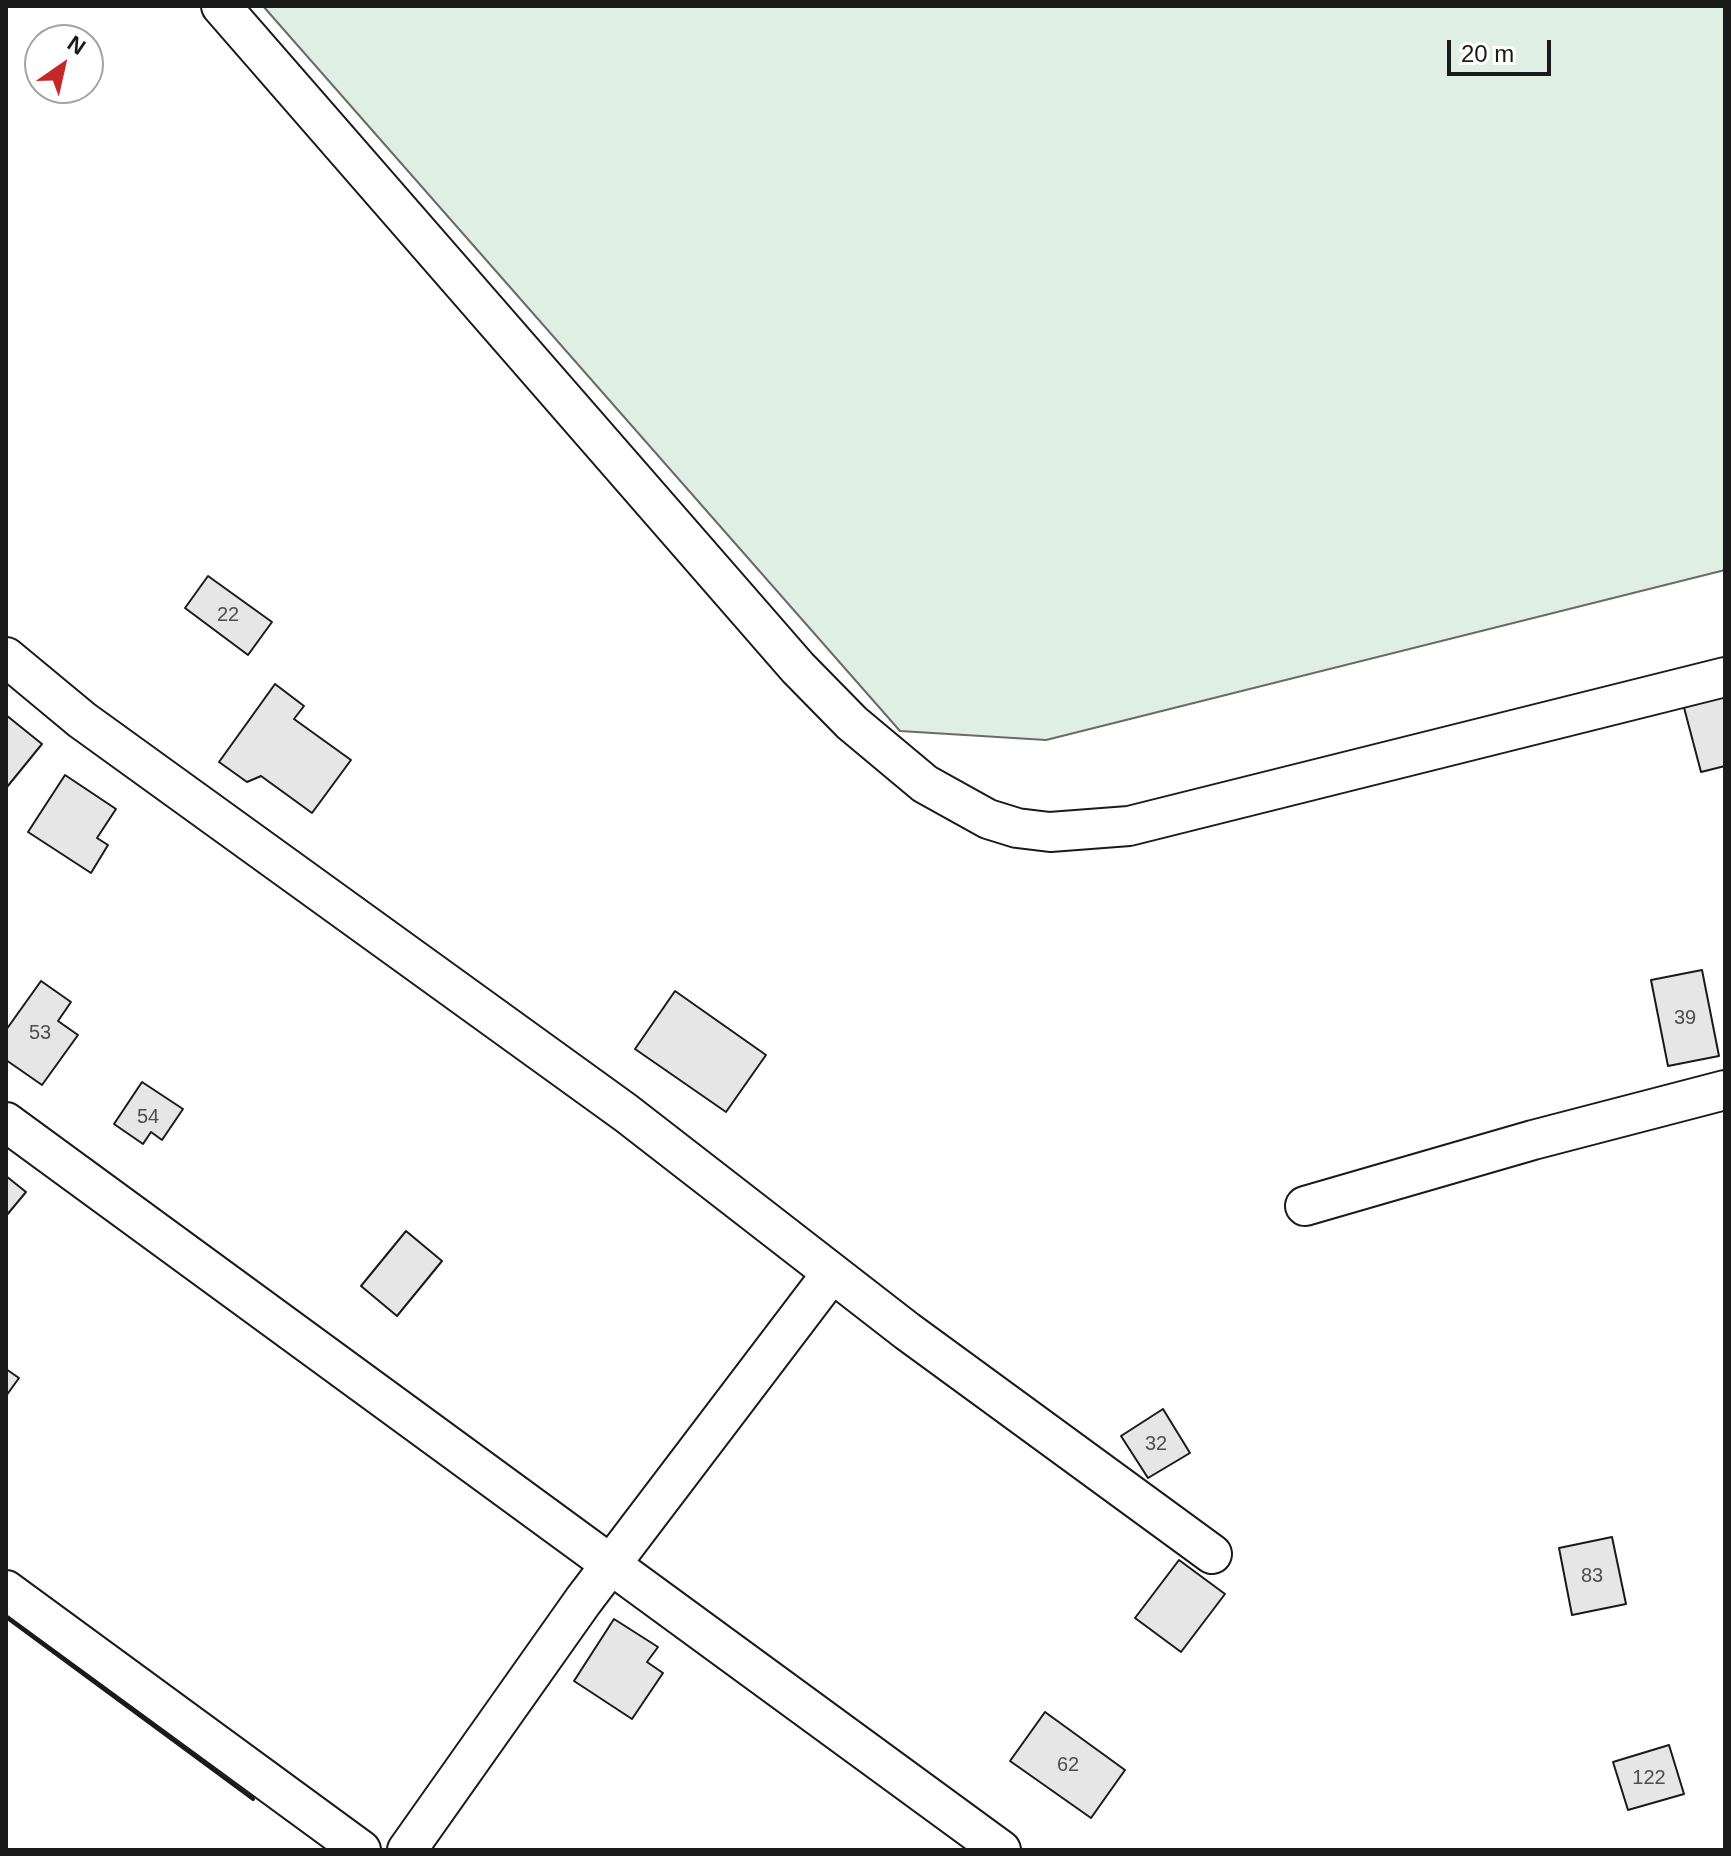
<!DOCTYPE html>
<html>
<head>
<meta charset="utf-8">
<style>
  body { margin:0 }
  #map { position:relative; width:1731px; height:1856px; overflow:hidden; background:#fff; font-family:Helvetica,sans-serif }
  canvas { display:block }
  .frame { position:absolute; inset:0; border:8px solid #1a1a1a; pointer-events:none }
  .north { position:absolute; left:24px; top:24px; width:80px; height:80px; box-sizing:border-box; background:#fff; border:2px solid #a3a3a3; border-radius:50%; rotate:34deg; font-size:22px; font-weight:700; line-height:32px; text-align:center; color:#1a1a1a }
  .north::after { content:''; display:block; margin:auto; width:28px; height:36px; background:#c62828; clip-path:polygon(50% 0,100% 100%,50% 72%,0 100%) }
  .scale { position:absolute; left:1447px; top:40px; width:104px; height:36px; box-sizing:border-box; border:4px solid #1a1a1a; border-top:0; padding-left:10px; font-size:24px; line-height:28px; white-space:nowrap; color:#1a1a1a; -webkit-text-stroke:6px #fff; paint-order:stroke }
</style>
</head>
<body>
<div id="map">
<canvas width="1731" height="1856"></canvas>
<div class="frame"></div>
<div class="north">N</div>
<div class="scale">20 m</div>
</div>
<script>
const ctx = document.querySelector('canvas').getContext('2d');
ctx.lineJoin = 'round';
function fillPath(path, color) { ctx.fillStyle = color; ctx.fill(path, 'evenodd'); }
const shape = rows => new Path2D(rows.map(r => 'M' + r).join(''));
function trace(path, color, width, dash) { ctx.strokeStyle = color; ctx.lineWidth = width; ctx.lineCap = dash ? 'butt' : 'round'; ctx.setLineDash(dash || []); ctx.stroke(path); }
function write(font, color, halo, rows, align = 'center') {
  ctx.font = font + ' Helvetica,sans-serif'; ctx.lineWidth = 6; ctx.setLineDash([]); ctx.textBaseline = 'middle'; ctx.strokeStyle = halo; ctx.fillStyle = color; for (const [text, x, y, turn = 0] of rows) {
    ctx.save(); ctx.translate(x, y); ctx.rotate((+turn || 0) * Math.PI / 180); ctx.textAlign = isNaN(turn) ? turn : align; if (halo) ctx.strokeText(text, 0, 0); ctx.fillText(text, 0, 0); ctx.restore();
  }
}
const green = shape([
  [263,6,1725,6,1725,570,1046,740,900,731,263,6]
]);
fillPath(green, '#e0efe3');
trace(green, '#6a6a6a', 2);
const building = shape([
  [208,576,272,622,248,655,185,608,208,576],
  [275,684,304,706,294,719,351,760,312,813,261,776,247,782,219,762,275,684],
  [1725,689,1725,766,1701,772,1682,700,1725,689],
  [6,715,42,744,7,787,6,787,6,715],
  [65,775,116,809,97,838,108,845,91,873,28,832,65,775],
  [1702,970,1719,1056,1668,1066,1651,980,1702,970],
  [41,981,71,1002,58,1021,78,1035,42,1085,6,1060,6,1030,41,981],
  [675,991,766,1055,726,1112,635,1049,675,991],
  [142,1082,183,1109,162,1140,151,1132,143,1144,114,1124,142,1082],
  [6,1176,26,1192,6,1216,6,1176],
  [406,1231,442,1261,397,1316,361,1286,406,1231],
  [6,1369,19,1378,6,1396,6,1369],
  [1163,1409,1190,1453,1148,1478,1121,1436,1163,1409],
  [1612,1537,1626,1604,1572,1615,1559,1548,1612,1537],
  [1179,1560,1225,1594,1181,1652,1135,1618,1179,1560],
  [614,1619,658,1647,647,1662,663,1673,632,1719,574,1681,614,1619],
  [1045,1712,1125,1770,1091,1818,1010,1761,1045,1712],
  [1669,1745,1684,1794,1628,1810,1613,1762,1669,1745]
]);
fillPath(building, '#e6e6e6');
trace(building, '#1a1a1a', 2);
const minor = shape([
  [221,6,798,668,852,723,925,784,988,819,1017,828,1050,832,1129,826,1725,677],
  [6,657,82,720,626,1113,907,1331,1212,1554],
  [6,1122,1001,1850],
  [1305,1206,1533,1140,1725,1090],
  [6,1590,361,1850],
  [407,1850,583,1601,832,1273]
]);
trace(minor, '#1a1a1a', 42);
trace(minor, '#fff', 38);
trace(shape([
  [6,1617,253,1799]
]), '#1a1a1a', 4);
write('20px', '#4d4d4d', null, [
  ["22",228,615],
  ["39",1685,1018],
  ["53",40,1033],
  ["54",148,1117],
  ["32",1156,1444],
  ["83",1592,1576],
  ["62",1068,1765],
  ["122",1649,1778]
]);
</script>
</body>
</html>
